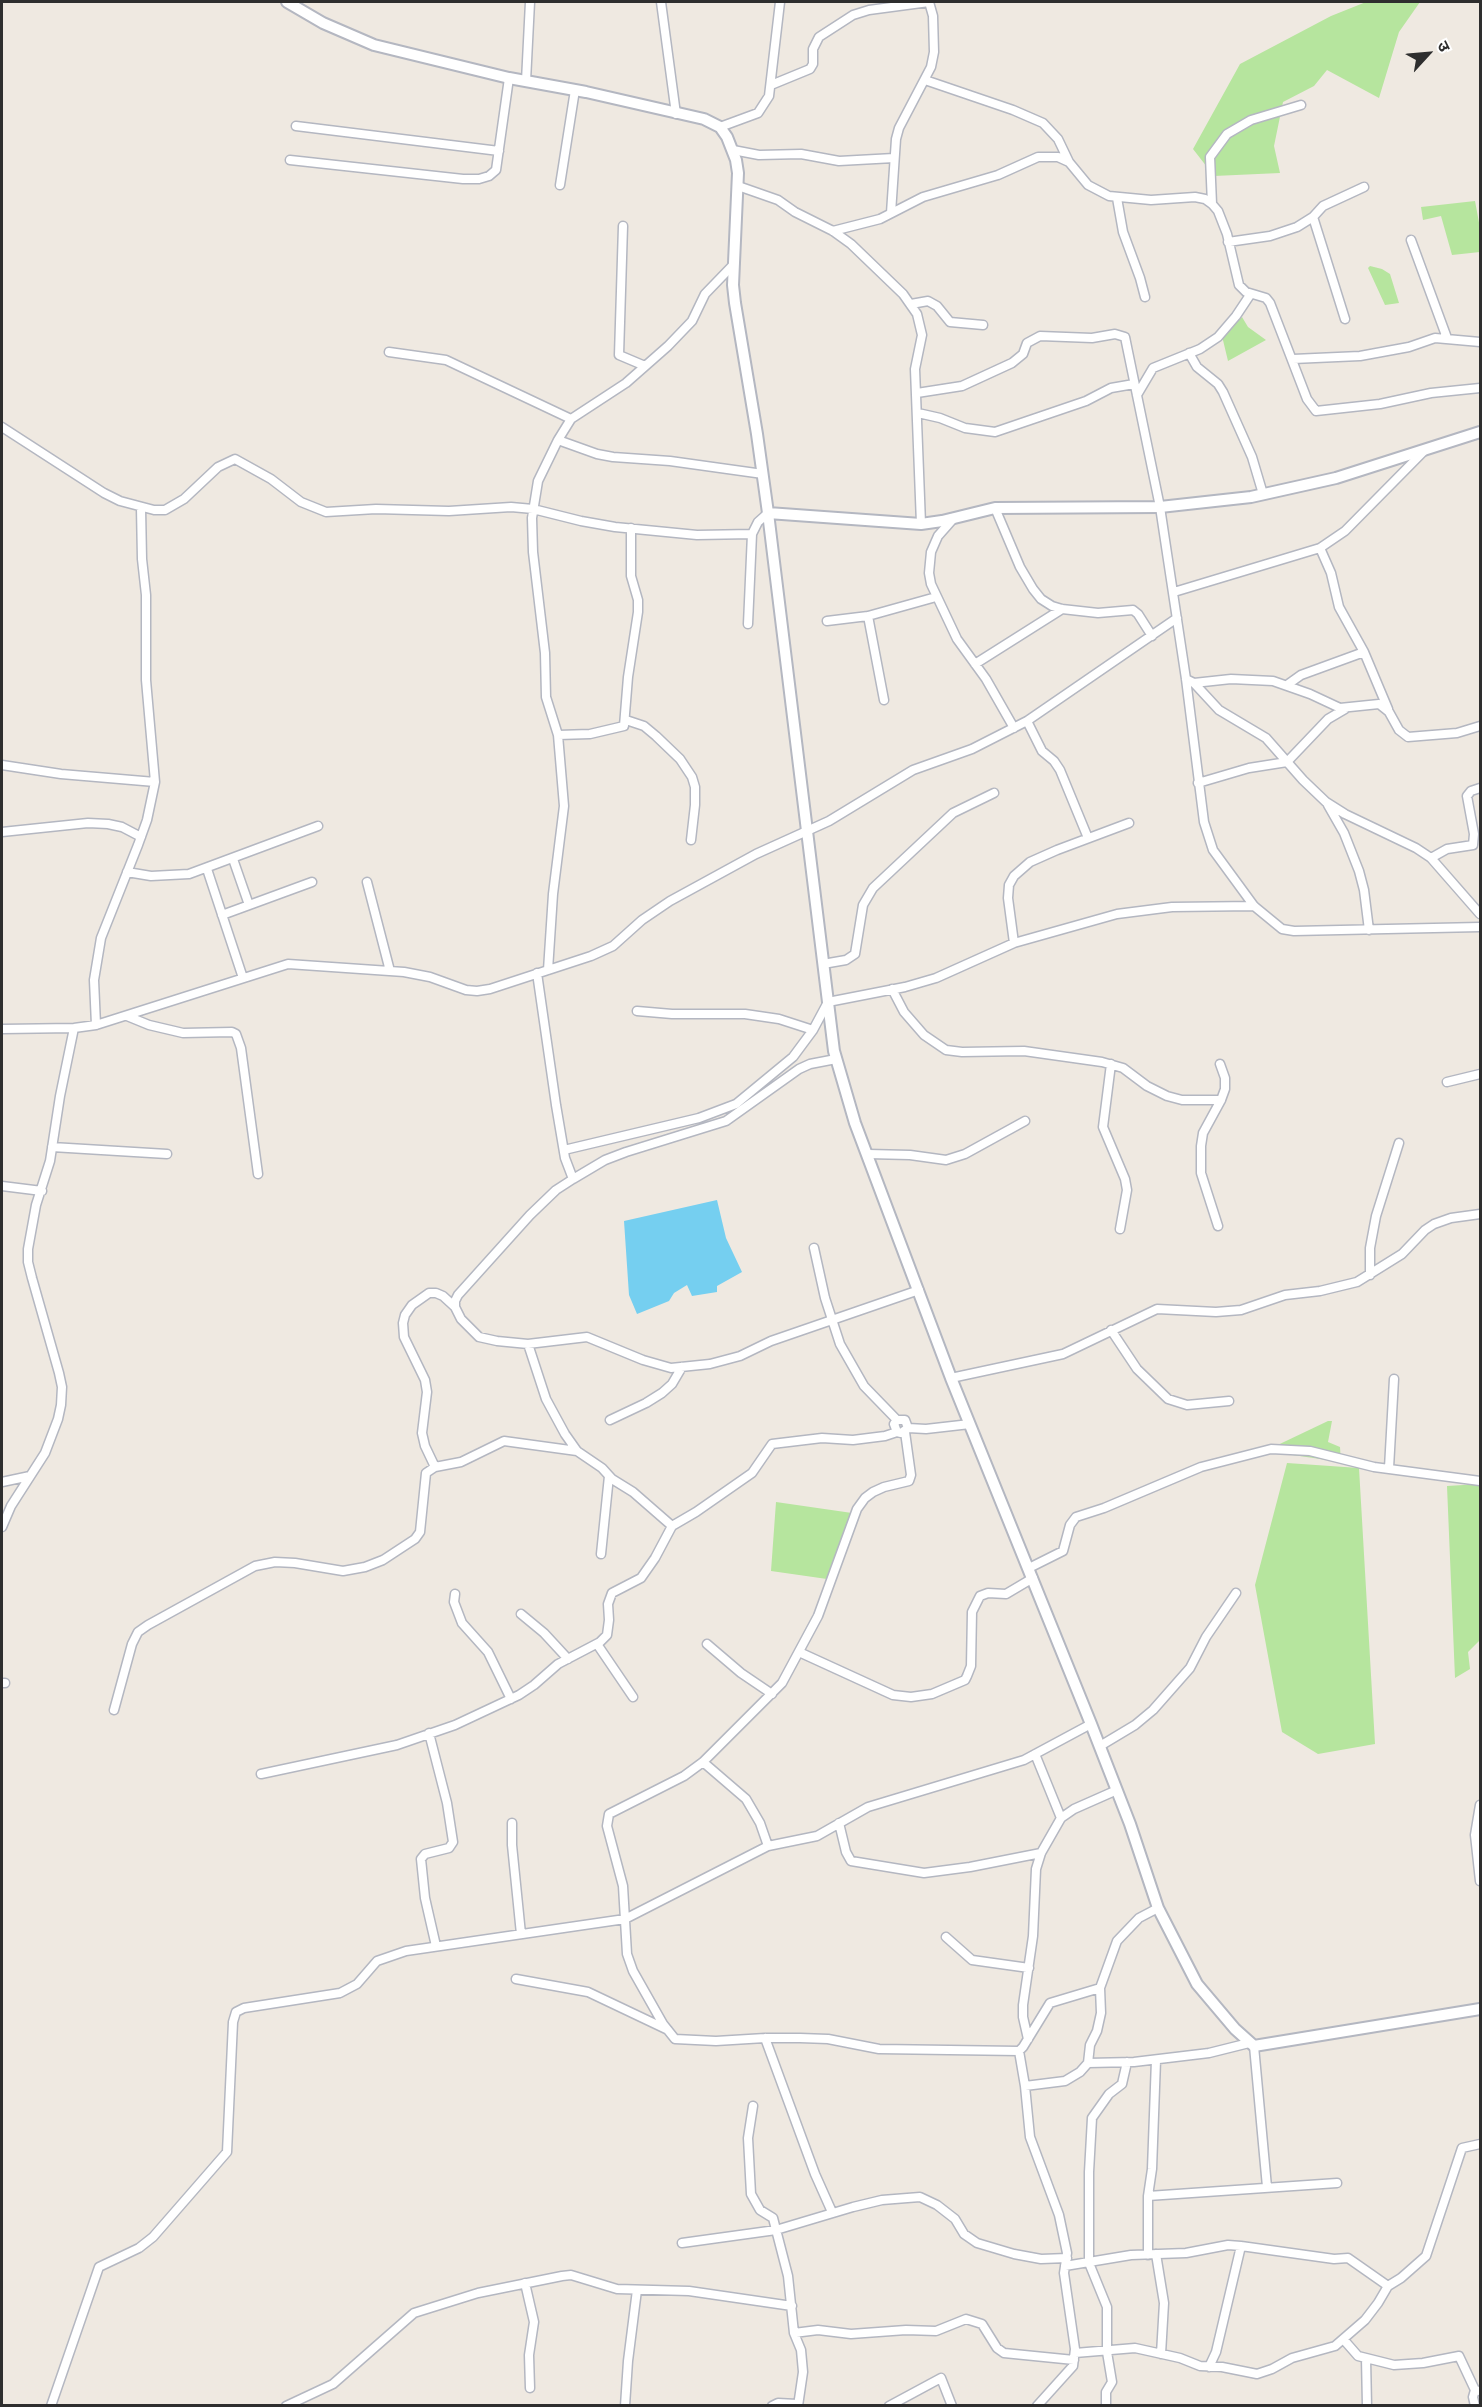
<!DOCTYPE html>
<html>
<head>
<meta charset="utf-8">
<style>
  body { margin:0 }
  #map { position:relative; width:1482px; height:2407px; overflow:hidden; background:#efe9e1; font-family:"PT Sans Narrow","Noto Sans Devanagari",sans-serif }
  canvas { display:block }
  .frame { position:absolute; inset:0; border:3px solid #2e2e2e; pointer-events:none }
  .north { position:absolute; left:1398px; top:24px; width:60px; height:60px; -webkit-text-stroke:4px #fff; paint-order:stroke; rotate:64deg; font-size:16px; font-weight:700; line-height:24px; text-align:center; color:#2e2e2e }
  .north::after { content:''; display:block; margin:auto; width:21px; height:27px; background:#2e2e2e; clip-path:polygon(50% 0,100% 100%,50% 72%,0 100%) }
</style>
</head>
<body>
<div id="map">
<canvas width="1482" height="2407"></canvas>
<div class="frame"></div>
<div class="north">उ</div>
</div>
<script>
const ctx = document.querySelector('canvas').getContext('2d');
ctx.lineJoin = 'round';
function fillPath(path, color) { ctx.fillStyle = color; ctx.fill(path, 'evenodd'); }
const shape = rows => new Path2D(rows.map(r => 'M' + r).join(''));
function trace(path, color, width, dash) { ctx.strokeStyle = color; ctx.lineWidth = width; ctx.lineCap = dash ? 'butt' : 'round'; ctx.setLineDash(dash || []); ctx.stroke(path); }
fillPath(shape([
  [1366,2,1420,2,1399,32,1379,98,1327,70,1314,86,1283,102,1274,146,1280,173,1214,176,1193,149,1240,64,1331,16],
  [1475,201,1480,228,1480,252,1452,255,1441,216,1423,220,1421,207],
  [1370,266,1382,269,1390,274,1399,303,1385,305,1368,268],
  [1242,317,1248,327,1266,340,1228,361,1222,336],
  [1328,1421,1332,1421,1328,1442,1340,1447,1341,1462,1265,1451],
  [1287,1463,1359,1468,1375,1744,1318,1754,1282,1732,1255,1585],
  [1480,1484,1480,1640,1468,1652,1470,1669,1455,1678,1447,1486],
  [776,1502,852,1513,827,1579,771,1571]
]), '#b6e59e');
fillPath(shape([
  [717,1200,726,1238,742,1272,717,1286,717,1292,692,1296,687,1285,674,1293,669,1301,637,1314,629,1295,624,1221]
]), '#75cff0');
const minor = shape([
  [661,2,676,114],
  [925,80,1013,110,1043,123,1058,139,1069,162],
  [526,81,530,2],
  [771,85,810,69,813,64,813,49,819,37,853,15,869,10,929,2],
  [296,126,499,151],
  [720,127,758,113,769,96,780,2],
  [733,150,759,155,801,154,839,161,894,158],
  [290,160,463,179,479,179,489,176,496,170,509,78],
  [560,185,575,90],
  [738,186,778,200,795,212,833,231,851,244,903,294,917,314,922,335,915,369,921,524],
  [1117,198,1123,232,1140,278,1145,297],
  [1212,204,1210,157,1227,134,1251,120,1301,105],
  [891,213,896,139,899,128,931,67,934,52,933,16,929,2],
  [1313,217,1345,319],
  [623,226,619,355,645,366],
  [833,231,880,219,923,197,998,175,1038,157,1058,157,1069,162,1088,185,1109,196,1151,200,1195,197,1205,199,1212,204,1218,211,1227,234,1239,285,1246,292,1266,298,1270,303,1307,399,1316,411,1380,404,1431,393,1480,388],
  [1411,240,1447,338],
  [1228,242,1270,236,1297,227,1313,217,1323,206,1364,187],
  [911,304,928,301,937,306,950,322,983,325],
  [389,352,446,360,571,419],
  [1189,353,1197,367,1218,384,1223,392,1252,457,1263,494],
  [1293,359,1360,356,1409,347,1435,338,1480,342],
  [917,393,962,386,1012,363,1023,354,1027,343,1040,336,1092,338,1115,334,1125,337,1160,507,1186,679,1204,822,1213,850,1254,906,1282,929,1294,931,1480,927],
  [1137,395,1153,368,1200,349,1218,337,1236,316,1250,295],
  [918,413,940,418,965,428,995,432,1086,401,1111,388,1134,384],
  [2,427,104,493,120,501,154,510,165,510,184,499,218,467,235,459,271,479,301,502,326,512,376,509,449,511,511,507,533,509,581,521,615,527,697,535,752,534],
  [558,440,597,454,613,457,670,461,763,474],
  [995,508,1020,567,1033,589,1041,599,1052,606,1062,609,1098,613,1133,610,1138,614,1152,636],
  [953,519,938,536,931,552,929,573,931,584,957,639,986,679,1014,728],
  [1320,548,1331,573,1339,607,1364,652,1388,709],
  [1174,592,1320,548,1345,531,1425,450],
  [868,616,884,700],
  [827,621,868,616,936,597],
  [748,624,752,534,758,522,768,513],
  [975,664,1062,609],
  [1186,679,1194,683,1219,710,1266,738,1303,780,1326,802,1345,814,1416,848,1431,858,1480,914],
  [1194,683,1231,679,1273,681,1310,694,1340,708,1379,704,1389,712,1399,730,1408,737,1457,733,1480,726],
  [1287,685,1301,675,1364,652],
  [626,720,644,726,656,736,680,759,692,777,695,787,695,805,691,840],
  [1027,721,1042,751,1054,761,1060,770,1088,838],
  [558,735,590,734,624,726,628,677,638,612,638,600,631,576,631,528],
  [2,765,61,774,155,782],
  [1198,783,1249,768,1287,762,1328,719,1345,709],
  [1328,805,1344,833,1359,871,1364,890,1369,930],
  [2,832,88,823,108,824,122,827,141,837],
  [1431,858,1447,849,1473,845,1474,834,1467,796,1471,791,1480,788],
  [233,859,249,905],
  [207,869,243,978],
  [127,872,151,876,189,874,318,826],
  [367,882,390,971],
  [222,915,312,882],
  [1014,943,1008,898,1009,885,1014,876,1030,862,1057,850,1129,823],
  [823,964,846,960,855,954,863,905,873,888,953,813,994,793],
  [548,970,553,894,564,806,558,735,546,697,545,653,533,552,532,518,538,481,558,440,571,419,626,383,668,346,692,321,705,294,734,264],
  [537,973,556,1105,565,1158,573,1179],
  [892,989,904,1012,924,1035,946,1050,962,1052,1024,1051,1102,1062,1123,1068,1147,1086,1167,1096,1182,1100,1221,1100],
  [637,1011,672,1014,745,1014,779,1019,813,1030],
  [127,1016,149,1025,183,1033,232,1032,236,1034,241,1048,258,1174],
  [96,1025,94,980,101,938,138,845,147,820,155,782,146,680,146,595,142,559,141,508],
  [2,1029,74,1028,96,1025,288,964,404,972,430,977,466,990,477,991,490,989,591,956,613,946,642,920,670,901,756,854,829,821,913,770,972,749,1027,721,1177,618],
  [836,1059,810,1064,799,1069,726,1121,626,1152,605,1160,573,1179,556,1190,530,1215,458,1295,455,1301,455,1307,461,1319,479,1337,497,1341,528,1344,587,1337,643,1360,671,1368,710,1364,740,1356,771,1341,919,1290],
  [1111,1064,1103,1127,1125,1179,1127,1190,1120,1229],
  [1447,1082,1480,1074],
  [52,1147,167,1154],
  [564,1150,699,1118,736,1104,793,1057,813,1030,828,1002,905,987,936,978,1014,943,1117,914,1172,907,1254,906],
  [868,1154,910,1155,946,1160,965,1154,1025,1121],
  [2,1186,42,1191],
  [1218,1226,1201,1173,1201,1146,1203,1133,1221,1100,1225,1089,1225,1078,1220,1064],
  [814,1248,825,1298,840,1344,864,1386,897,1420],
  [1370,1275,1370,1248,1376,1216,1399,1143],
  [1111,1330,1137,1369,1168,1399,1187,1405,1229,1401],
  [528,1344,546,1399,565,1434,577,1451,602,1468,612,1479,633,1492,672,1526],
  [951,1378,1063,1354,1157,1309,1216,1312,1241,1310,1285,1295,1320,1291,1357,1282,1402,1254,1425,1230,1434,1224,1451,1218,1480,1214],
  [610,1420,646,1403,662,1393,672,1384,682,1367],
  [908,1428,926,1429,970,1424],
  [905,1432,911,1475,909,1481,884,1487,873,1492,865,1498,857,1509,818,1616,782,1683,703,1762,684,1776,609,1814,607,1826,623,1886,627,1954,633,1971,663,2024,675,2039,716,2041,765,2038,800,2038,828,2039,879,2049,1019,2051,1023,2047,1050,2003,1100,1988,1117,1941,1139,1918,1158,1908],
  [435,1467,425,1446,422,1433,427,1392,425,1380,404,1337,403,1323,405,1315,412,1305,429,1293,436,1293,443,1296,455,1307],
  [1389,1468,1394,1379],
  [2,1482,30,1476],
  [2,1527,11,1506,45,1453,58,1419,61,1405,62,1387,59,1373,32,1278,28,1262,28,1249,36,1205,50,1161,60,1096,74,1028],
  [601,1554,609,1476],
  [1029,1568,1063,1551,1070,1525,1076,1517,1104,1508,1201,1467,1271,1449,1310,1451,1374,1467,1480,1481],
  [455,1594,454,1602,462,1623,488,1652,511,1699],
  [521,1614,544,1633,568,1659],
  [597,1644,633,1697],
  [707,1644,741,1673,772,1694],
  [799,1652,893,1695,911,1697,932,1694,965,1680,967,1676,971,1666,972,1612,980,1596,988,1593,1006,1594,1033,1578],
  [2,1683,5,1683],
  [114,1710,132,1644,138,1632,148,1625,255,1566,275,1562,295,1563,343,1571,365,1567,383,1560,415,1539,420,1532,426,1473,435,1467,461,1462,504,1441,577,1451],
  [429,1733,447,1803,453,1842,449,1848,425,1854,421,1859,425,1898,436,1946],
  [1100,1746,1135,1725,1153,1710,1190,1668,1206,1637,1236,1593],
  [1035,1754,1061,1818],
  [703,1762,746,1799,760,1823,768,1846],
  [261,1774,397,1745,455,1725,519,1695,534,1685,558,1664,600,1642,607,1635,609,1620,608,1604,612,1593,641,1578,655,1558,672,1526,696,1512,752,1473,772,1444,822,1438,853,1440,885,1436,897,1432,901,1433,908,1428,905,1420,897,1420,894,1424,897,1432],
  [1480,1805,1475,1835,1480,1881],
  [512,1823,512,1845,521,1934],
  [839,1823,846,1852,851,1861,924,1873,970,1867,1041,1853],
  [946,1937,972,1960,1029,1968],
  [516,1979,588,1992,668,2030],
  [765,2038,815,2174,832,2212],
  [1028,2039,1023,2017,1023,2005,1033,1936,1036,1869,1041,1853,1061,1818,1074,1809,1117,1790],
  [1254,2046,1267,2187],
  [1019,2051,1025,2086],
  [1088,2063,1090,2045,1097,2031,1101,2013,1100,1988],
  [753,2106,748,2138,751,2194,760,2210,773,2218,788,2276,794,2333,801,2350,803,2372,798,2406],
  [1148,2196,1337,2183],
  [682,2243,776,2230,853,2207,882,2200,920,2197,937,2205,955,2219,964,2234,977,2243,1014,2254,1041,2259,1067,2258],
  [1156,2254,1164,2303,1161,2354],
  [1148,2255,1148,2196,1152,2169,1156,2060],
  [1065,2266,1131,2255,1186,2253,1228,2245,1241,2246,1334,2259,1348,2258,1388,2286],
  [525,2283,534,2322,529,2355,530,2388],
  [794,2333,818,2330,851,2334,906,2330,936,2331,966,2319,982,2324,997,2348,1004,2353,1074,2360],
  [1344,2340,1358,2356,1394,2365,1423,2363,1459,2356,1475,2390,1480,2391],
  [1075,2353,1135,2348,1180,2358,1200,2366,1222,2367,1257,2374,1272,2369,1292,2358,1335,2346,1365,2320,1378,2303,1388,2286,1401,2278,1426,2256,1462,2148,1480,2144],
  [1366,2358,1367,2406],
  [1209,2367,1216,2352,1241,2246],
  [51,2406,99,2267,139,2248,153,2237,227,2152,233,2022,236,2012,244,2008,340,1993,357,1984,377,1961,406,1951,625,1919,768,1846,817,1836,868,1807,1024,1760,1091,1724],
  [286,2406,333,2384,414,2313,478,2293,562,2276,571,2275,617,2289,689,2291,792,2306],
  [625,2406,628,2361,637,2290],
  [772,2406,778,2403,797,2404],
  [889,2406,941,2378,952,2406],
  [1037,2406,1073,2366,1075,2349,1064,2273,1067,2253,1059,2215,1030,2137,1025,2086,1065,2081,1080,2072,1088,2063,1134,2062,1209,2053,1249,2043],
  [1106,2406,1106,2392,1112,2382,1107,2352,1107,2307,1089,2263,1089,2172,1092,2118,1109,2094,1122,2084,1127,2062],
  [1475,2406,1473,2397,1475,2390]
]);
const tertiary = shape([
  [287,2,323,23,374,45,509,78,586,92,704,119,720,127,727,137,736,160,738,173,733,285,735,303,757,434,768,513,834,1051,855,1123,951,1378,1091,1724,1130,1824,1158,1908,1197,1984,1235,2029,1254,2046,1480,2009],
  [768,513,921,524,942,521,995,508,1160,507,1251,497,1336,478,1480,432]
]);
trace(minor, '#b4b7c1', 11);
trace(tertiary, '#b4b7c1', 14);
trace(minor, '#fff', 8);
trace(tertiary, '#fff', 10);
</script>
</body>
</html>
